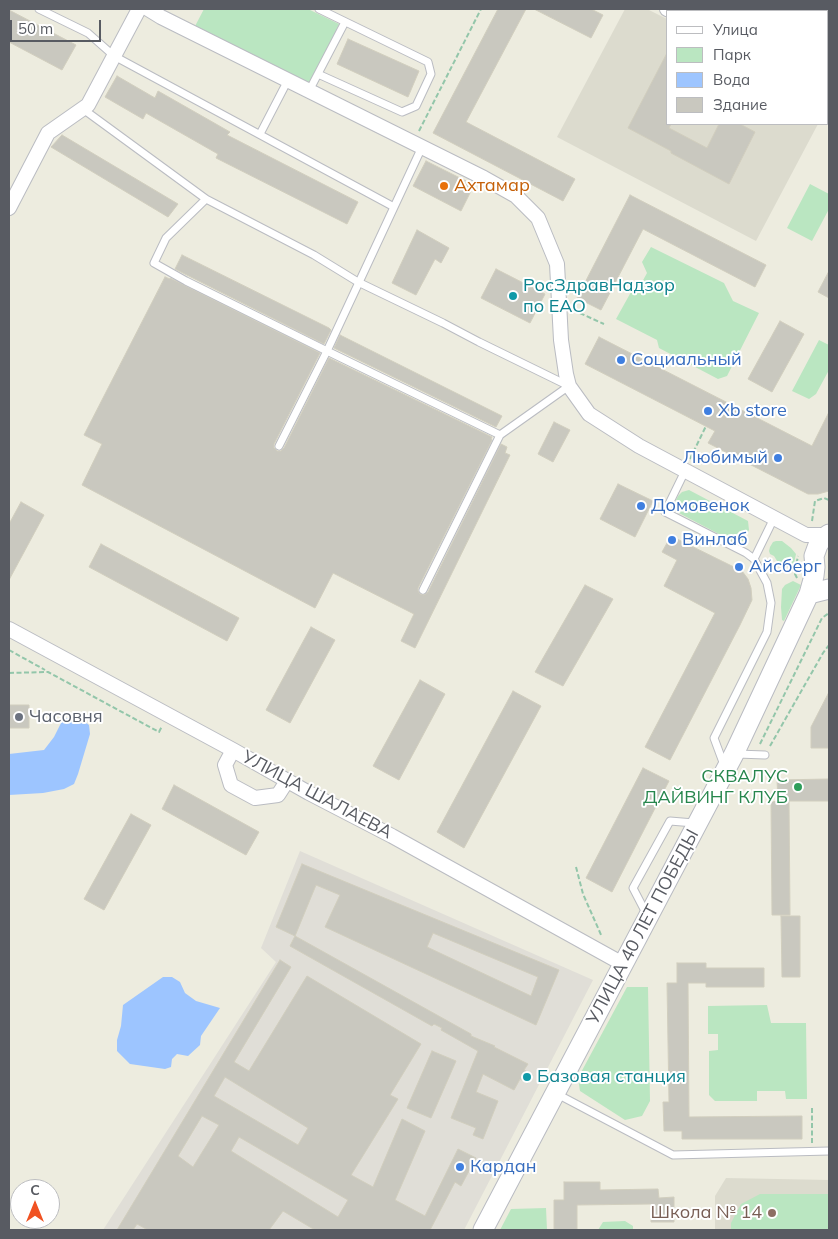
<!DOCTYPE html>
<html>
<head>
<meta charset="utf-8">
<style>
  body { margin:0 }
  #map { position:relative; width:838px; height:1239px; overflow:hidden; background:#edecdf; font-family:Mulish,sans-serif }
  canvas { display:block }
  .frame { position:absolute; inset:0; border:10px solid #585b62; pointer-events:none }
  .legend { position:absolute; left:666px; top:10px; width:162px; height:115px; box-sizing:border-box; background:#fff; border:1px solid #bcbdc0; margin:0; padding:6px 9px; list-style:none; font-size:15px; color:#585b62 }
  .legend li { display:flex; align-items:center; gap:10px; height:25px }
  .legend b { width:25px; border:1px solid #bcbdc0 }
  .north { position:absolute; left:10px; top:1179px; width:50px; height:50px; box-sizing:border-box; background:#fff; border:1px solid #bcbdc0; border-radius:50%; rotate:0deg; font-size:14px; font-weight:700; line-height:20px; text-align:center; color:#585b62 }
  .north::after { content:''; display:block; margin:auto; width:18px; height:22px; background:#f05222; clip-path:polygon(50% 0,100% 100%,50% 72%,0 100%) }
  .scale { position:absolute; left:10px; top:20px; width:91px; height:22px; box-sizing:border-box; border:2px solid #585b62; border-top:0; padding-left:6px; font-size:15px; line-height:18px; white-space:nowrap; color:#585b62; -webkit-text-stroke:4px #fff; paint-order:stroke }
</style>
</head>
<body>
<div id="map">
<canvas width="838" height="1239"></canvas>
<div class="frame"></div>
<ul class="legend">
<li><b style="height:6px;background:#fff"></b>Улица</li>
<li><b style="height:14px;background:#bae6c1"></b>Парк</li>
<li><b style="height:14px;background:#9dc5ff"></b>Вода</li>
<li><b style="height:14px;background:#c9c8bf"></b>Здание</li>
</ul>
<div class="north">С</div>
<div class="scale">50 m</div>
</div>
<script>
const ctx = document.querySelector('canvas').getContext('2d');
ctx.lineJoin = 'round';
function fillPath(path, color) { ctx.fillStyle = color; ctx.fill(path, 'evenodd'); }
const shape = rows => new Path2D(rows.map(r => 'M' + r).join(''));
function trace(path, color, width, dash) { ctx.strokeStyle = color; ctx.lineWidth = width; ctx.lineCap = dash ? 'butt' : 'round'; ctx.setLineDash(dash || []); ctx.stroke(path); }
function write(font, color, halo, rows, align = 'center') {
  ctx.font = font + ' Mulish,sans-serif'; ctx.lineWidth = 4; ctx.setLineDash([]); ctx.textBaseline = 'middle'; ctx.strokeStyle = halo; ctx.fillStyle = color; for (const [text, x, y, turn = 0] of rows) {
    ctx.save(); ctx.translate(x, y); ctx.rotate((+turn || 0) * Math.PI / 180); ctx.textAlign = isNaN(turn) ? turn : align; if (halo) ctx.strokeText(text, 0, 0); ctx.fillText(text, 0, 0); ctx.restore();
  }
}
fillPath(shape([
  [300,851,593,980,464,1230,103,1230,276,962,261,948]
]), '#e0ded7');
fillPath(shape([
  [625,9,647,9,667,19,667,124,818,124,756,241,557,137],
  [726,1178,829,1180,829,1230,715,1230,715,1196]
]), '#dcdbce');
fillPath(shape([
  [204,9,308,9,339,24,310,85,193,30],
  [810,184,829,194,829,209,812,241,787,228],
  [651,247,724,283,733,301,759,313,727,376,718,379,659,348,657,340,616,319,631,292,636,293,647,273,642,262],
  [819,340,829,345,829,370,816,394,809,399,792,391],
  [689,490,748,521,749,530,744,540,739,543,736,543,675,511,675,502,678,496,682,492],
  [776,541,782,541,791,548,796,554,793,568,779,564,774,556,770,554,769,551,770,547,773,542],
  [793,581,801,585,784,621,782,620,781,607,782,589,785,585],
  [627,987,648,987,650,1101,642,1116,625,1120,580,1091,578,1078],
  [767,1005,771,1023,806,1023,807,1099,786,1099,785,1091,757,1091,757,1101,715,1101,709,1095,709,1051,718,1050,718,1034,708,1034,708,1006],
  [760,1194,829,1194,829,1230,731,1230,731,1223,741,1204],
  [546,1208,547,1230,500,1230,511,1209],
  [625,1221,633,1226,633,1230,598,1230,603,1222]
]), '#bae6c1');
fillPath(shape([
  [65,718,84,721,89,725,90,734,78,774,74,784,64,789,43,793,9,795,9,754,44,750,54,737,62,721],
  [163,977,172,977,180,982,185,993,196,1001,220,1008,201,1036,200,1045,188,1056,177,1054,172,1059,171,1067,165,1069,130,1064,117,1051,117,1040,121,1026,123,1005]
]), '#9dc5ff');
const building = shape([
  [498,9,526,9,466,122,575,179,563,201,433,133,498,9],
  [534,9,591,9,603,15,591,38,534,9],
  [9,10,76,45,62,70,9,42,9,10],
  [348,39,419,71,408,97,337,64,348,39],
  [667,53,667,124,671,124,669,128,707,148,719,124,740,124,755,132,729,184,671,153,671,151,628,128,667,53],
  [117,76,155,98,158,91,230,132,227,135,358,202,347,224,216,158,218,154,146,113,143,119,105,97,117,76],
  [62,135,178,204,168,217,51,147,62,135],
  [426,161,474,185,461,211,413,186,426,161],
  [630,195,766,265,755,287,643,229,601,310,577,298,630,195],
  [417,230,449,248,441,263,435,259,416,295,392,283,417,230],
  [182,255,329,328,331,330,324,344,175,269,182,255],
  [496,269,545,294,530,323,481,298,496,269],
  [829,271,829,298,818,292,829,271],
  [165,277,170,279,170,278,320,353,274,444,274,448,277,451,281,451,284,448,329,358,492,437,491,439,492,440,418,588,418,591,420,594,424,595,428,592,501,444,507,447,505,453,510,455,415,648,401,641,414,614,333,573,315,608,82,485,102,444,84,435,165,277],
  [780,321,804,334,772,392,748,379,780,321],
  [340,335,502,416,496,427,334,348,340,335],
  [599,337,812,446,829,412,829,491,818,494,808,494,708,443,715,431,585,364,599,337],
  [554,422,570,430,553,462,538,454,554,422],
  [618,484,653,501,635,537,600,519,618,484],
  [21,502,44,515,9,580,9,524,21,502],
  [671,536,742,571,748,579,751,588,752,600,740,625,670,760,645,747,715,613,664,586,677,560,662,552,671,536],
  [101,544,239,618,227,641,89,567,101,544],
  [585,585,613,599,563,686,535,672,585,585],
  [311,627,335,640,290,723,266,710,311,627],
  [420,680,445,694,399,780,373,766,420,680],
  [513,691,541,706,464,848,437,832,513,691],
  [829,692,829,748,811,748,811,727,829,692],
  [9,705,29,705,29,728,9,728,9,705],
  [643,768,669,781,612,892,586,878,643,768],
  [829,779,829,801,789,801,790,915,772,915,771,802,778,801,777,780,829,779],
  [174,785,259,832,246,855,162,809,174,785],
  [131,814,151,825,104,910,84,899,131,814],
  [302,864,559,970,536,1025,325,927,340,895,316,885,295,936,276,927,302,864],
  [433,933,538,977,531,996,427,947,433,933],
  [781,916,800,916,800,977,782,977,781,916],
  [295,936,471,1034,471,1036,495,1046,494,1047,528,1064,524,1070,533,1075,528,1083,520,1079,514,1090,483,1074,476,1092,498,1101,483,1139,473,1135,476,1128,451,1118,478,1051,441,1030,442,1028,434,1024,432,1026,290,946,295,936],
  [280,960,291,967,234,1062,249,1071,307,976,421,1044,390,1095,398,1099,351,1175,373,1187,402,1119,425,1131,395,1200,425,1216,458,1149,476,1158,461,1186,455,1182,430,1230,315,1230,283,1211,269,1230,148,1230,137,1224,133,1230,117,1230,280,960],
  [225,1077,308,1128,298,1145,214,1096,225,1077],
  [202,1116,219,1125,193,1167,178,1156,202,1116],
  [239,1137,348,1200,338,1217,231,1151,239,1137],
  [677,963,706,963,706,968,764,968,764,987,706,987,706,983,688,983,689,1117,802,1116,802,1139,682,1139,682,1131,664,1131,663,1102,669,1102,667,983,677,983,677,963],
  [432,1051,456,1061,431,1118,407,1108,432,1051],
  [564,1182,600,1182,600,1190,658,1189,659,1198,674,1197,674,1222,651,1222,651,1204,577,1205,577,1230,554,1230,554,1200,564,1200,564,1182]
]);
fillPath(building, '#c9c8bf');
trace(building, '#d1cebe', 1);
const lane = shape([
  [39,9,88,33,114,56,394,207],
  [318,74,402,112,416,106,431,74,428,62,319,9],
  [309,91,345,22],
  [83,109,206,199],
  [260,134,288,80],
  [422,147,327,351,500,435],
  [279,446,327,351,186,281,154,263,166,238,206,199,314,255,358,282,443,323,479,342,569,386,500,435,423,590],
  [685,471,665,512,746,553,754,559,767,583,771,603,767,632,714,738,724,765],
  [754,559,774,518],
  [737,754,765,755],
  [646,913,633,888,670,821,694,823],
  [557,1094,673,1155,829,1151]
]);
const street = shape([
  [148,9,161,17,484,178,516,196,538,218,557,264,561,340,566,374,569,386,589,414,639,446,806,535,827,535],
  [667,9,672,11],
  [798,9,801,11],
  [827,25,829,27],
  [827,93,829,94],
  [9,208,48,133,88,105,139,9],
  [9,629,233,750,309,793,392,836,623,964],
  [233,750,225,765,231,785,255,798,278,795,287,781]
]);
const secondary = shape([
  [809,594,829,589],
  [483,1230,734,754,809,594,814,576,815,567,814,556,818,545,822,539,829,534]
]);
trace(lane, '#babcc2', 9);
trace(street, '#babcc2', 16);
trace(secondary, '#b9bbc2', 21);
trace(shape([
  [419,131,481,9],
  [573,310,604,324],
  [690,459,706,426],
  [812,521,815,501,824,498,829,500],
  [797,578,795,574,796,566,798,556],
  [9,650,45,670],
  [9,673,48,672,159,732,162,726],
  [760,744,822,618,829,613],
  [770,746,823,653,829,645],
  [576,867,583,894,602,937],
  [812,1108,812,1143]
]), '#93c6aa', 2, [5, 2.5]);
trace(lane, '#fff', 7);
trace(street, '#fff', 14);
trace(secondary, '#fff', 19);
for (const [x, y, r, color] of [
  [444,186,5,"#e8710a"],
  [513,296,5,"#0f9aa8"],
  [621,360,5,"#3f7fe0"],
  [708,411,5,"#3f7fe0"],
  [778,458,5,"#3f7fe0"],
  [641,506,5,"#3f7fe0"],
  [672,540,5,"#3f7fe0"],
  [739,567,5,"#3f7fe0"],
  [19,717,5,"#6b7280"],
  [798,787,5,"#2e9e5b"],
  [527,1077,5,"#0f9aa8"],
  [460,1167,5,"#3f7fe0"],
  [772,1213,5,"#8d6e63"]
]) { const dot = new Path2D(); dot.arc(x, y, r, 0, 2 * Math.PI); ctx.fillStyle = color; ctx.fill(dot); trace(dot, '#fff', 2); }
write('18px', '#c56008', '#fff', [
  ["Ахтамар",454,186]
], 'left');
write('18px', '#0d838f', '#fff', [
  ["РосЗдравНадзор",523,286],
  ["по ЕАО",523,307],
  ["Базовая станция",537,1077]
], 'left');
write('18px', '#366cbe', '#fff', [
  ["Социальный",631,360],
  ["Xb store",718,411],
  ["Любимый",768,458,"right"],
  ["Домовенок",651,506],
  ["Винлаб",682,540],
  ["Айсберг",749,567],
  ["Кардан",470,1167]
], 'left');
write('18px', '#5b616d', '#fff', [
  ["Часовня",29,717]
], 'left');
write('18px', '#27864d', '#fff', [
  ["СКВАЛУС",788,777],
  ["ДАЙВИНГ КЛУБ",788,798]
], 'right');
write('18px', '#585b62', '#fff', [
  ["УЛИЦА ШАЛАЕВА",317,795,28],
  ["УЛИЦА 40 ЛЕТ ПОБЕДЫ",643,927,-62]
]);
write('18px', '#785e54', '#fff', [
  ["Школа № 14",762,1213]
], 'right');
</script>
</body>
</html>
